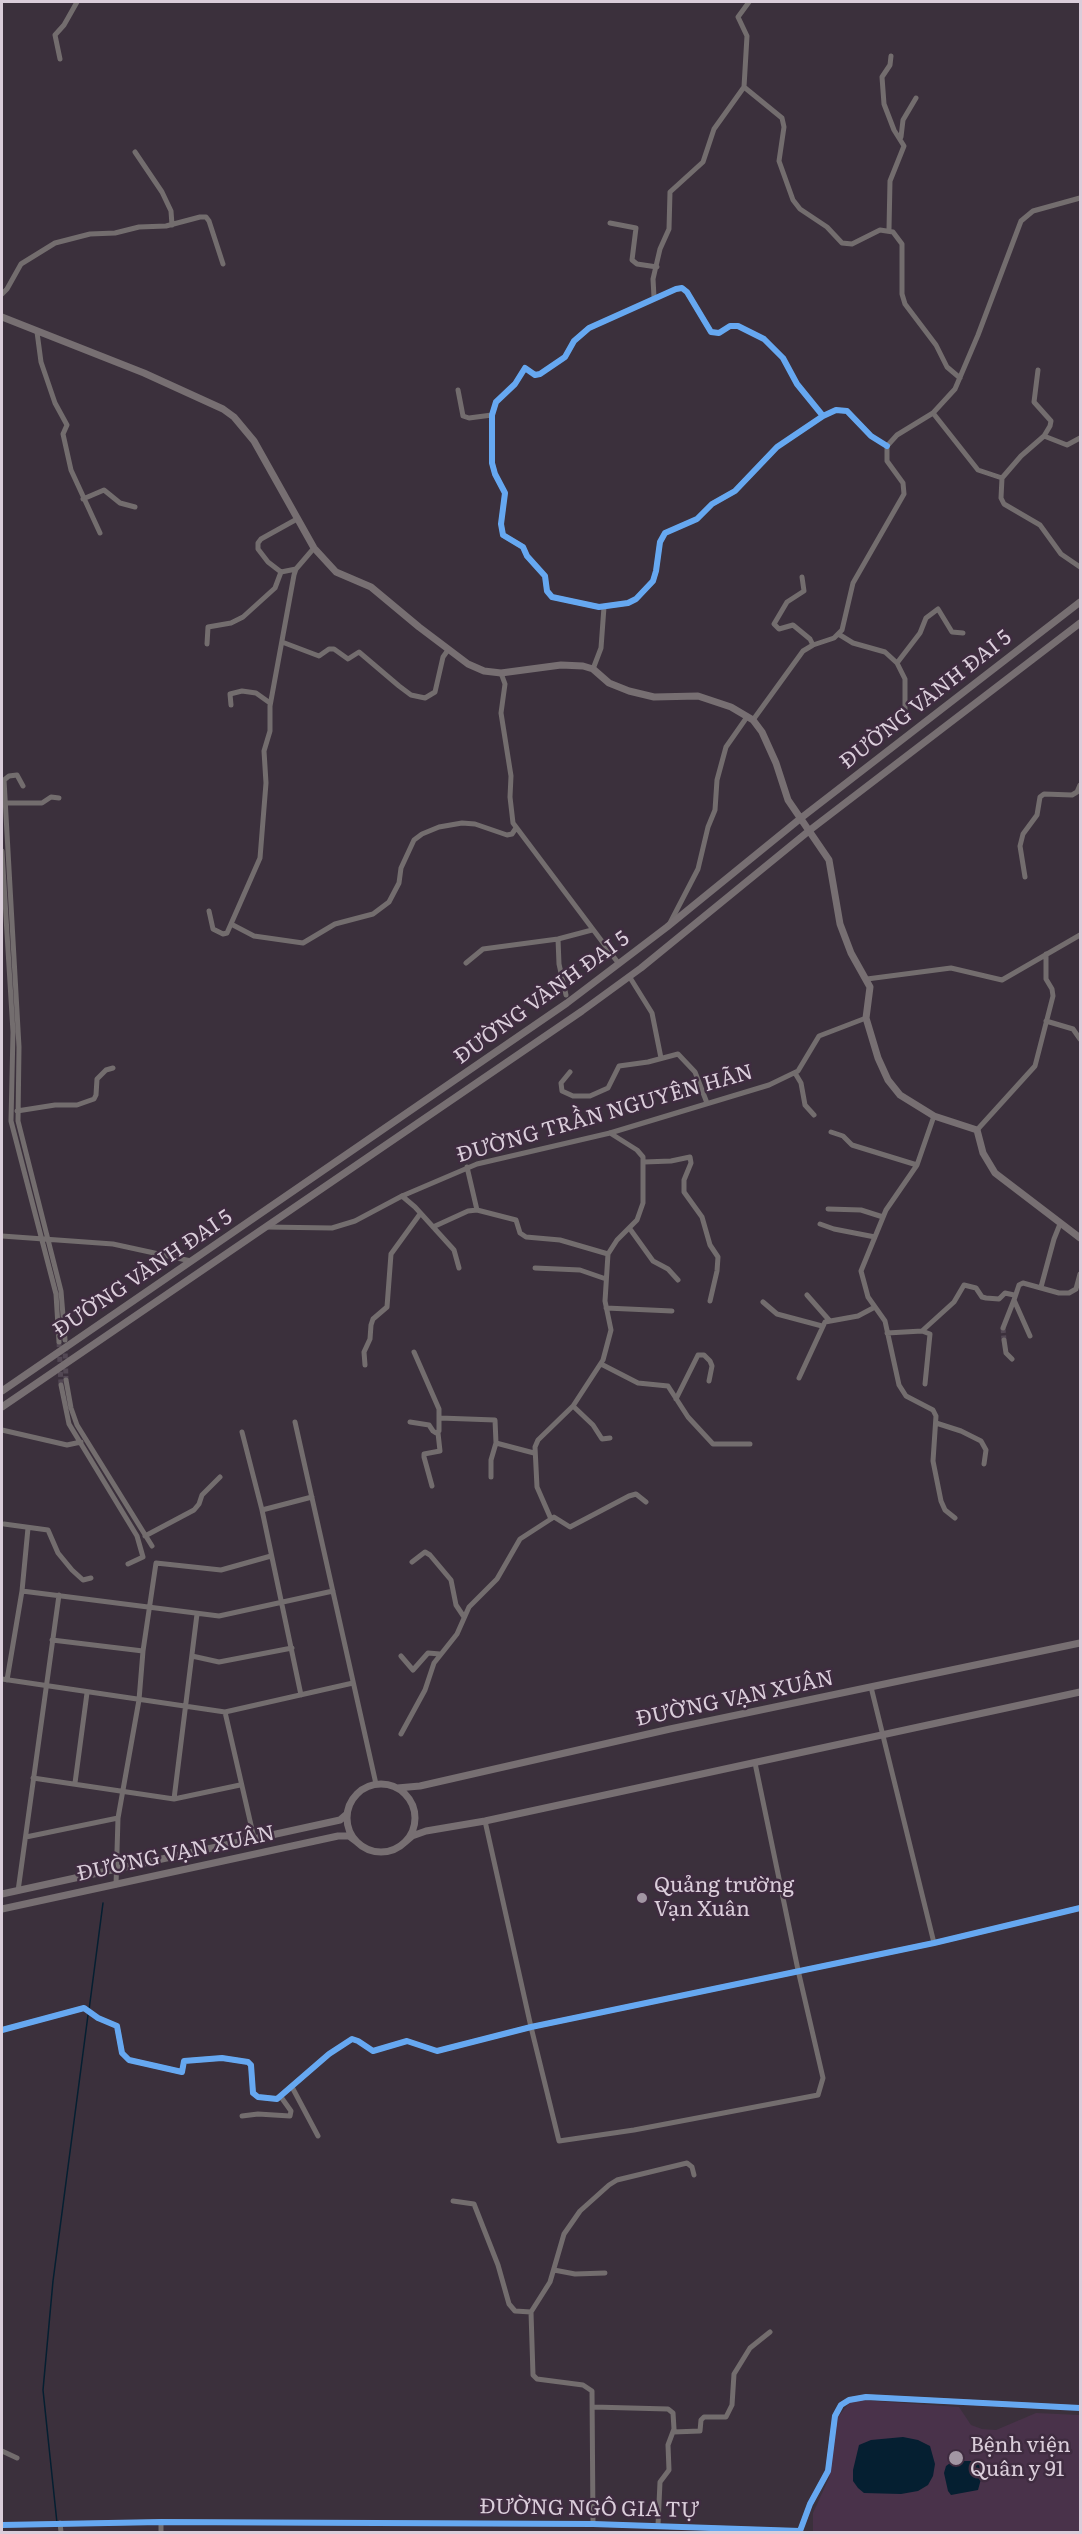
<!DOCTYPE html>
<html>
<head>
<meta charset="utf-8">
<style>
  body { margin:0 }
  #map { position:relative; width:1082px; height:2534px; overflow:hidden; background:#3b303c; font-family:Literata,serif }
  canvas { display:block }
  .frame { position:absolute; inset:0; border:3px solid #dacdda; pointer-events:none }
</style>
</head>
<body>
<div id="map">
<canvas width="1082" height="2534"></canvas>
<div class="frame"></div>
</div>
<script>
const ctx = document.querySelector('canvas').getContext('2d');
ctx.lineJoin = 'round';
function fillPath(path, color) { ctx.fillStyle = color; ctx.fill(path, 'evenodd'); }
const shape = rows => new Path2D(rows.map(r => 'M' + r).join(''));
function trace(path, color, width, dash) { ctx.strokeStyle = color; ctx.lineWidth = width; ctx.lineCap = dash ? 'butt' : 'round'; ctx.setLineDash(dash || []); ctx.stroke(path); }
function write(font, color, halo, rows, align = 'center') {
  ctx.font = font + ' Literata,serif'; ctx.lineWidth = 5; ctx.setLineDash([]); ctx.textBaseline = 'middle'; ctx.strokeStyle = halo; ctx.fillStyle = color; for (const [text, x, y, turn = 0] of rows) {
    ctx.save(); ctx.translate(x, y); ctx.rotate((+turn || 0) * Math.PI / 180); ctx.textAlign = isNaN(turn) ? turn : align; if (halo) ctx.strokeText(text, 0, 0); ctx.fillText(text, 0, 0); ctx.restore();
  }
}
fillPath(shape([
  [861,2400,959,2407,971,2425,982,2429,996,2430,1036,2413,1080,2415,1080,2532,813,2532,813,2513,829,2478,838,2417,850,2402]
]), '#49324a');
fillPath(shape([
  [903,2437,918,2440,930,2446,935,2464,933,2476,928,2485,918,2491,901,2494,864,2493,858,2488,853,2481,853,2470,859,2445,871,2440],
  [953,2461,976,2461,979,2463,981,2479,978,2490,951,2495,948,2491,944,2473,946,2466]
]), '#051f31');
trace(shape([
  [89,2010,103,1903],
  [57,2523,43,2390,53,2281,88,2015]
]), '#051f31', 1.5);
trace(shape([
  [1003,1328,1004,1340],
  [59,1342,61,1385],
  [65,1346,66,1380]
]), '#534854', 5, [5, 2.5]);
trace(shape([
  [749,2,738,17,747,36,744,87,782,118,784,127,779,161,793,200,800,209,827,227,842,243,852,244,880,230,893,232,902,244,902,294,905,304,936,345,947,367,960,378],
  [60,59,55,35,64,25,77,2],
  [901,137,903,120,916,98],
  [135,152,162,192,171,211,172,225],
  [610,223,636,228,632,260,637,264,657,267],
  [889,229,890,181,904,146,894,130,884,104,882,77,890,65,891,56],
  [2,294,7,289,21,264,55,243,90,234,115,233,139,227,166,226,200,217,206,217,209,221,223,264],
  [654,297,653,279,660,249,669,229,670,192,703,162,714,129,744,87],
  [37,332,41,362,55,403,67,425,63,434,71,470,100,533],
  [1038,370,1034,402,1051,421,1050,426,1044,436,1021,456,1002,478,1001,498,1004,504,1040,525,1061,554,1080,567],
  [458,390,463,416,469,418,492,415],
  [933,413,978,470,1002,478],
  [823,416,797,384,783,358,764,339,738,326,730,326,719,333,711,332,687,292,682,288,676,289,589,328,574,341,565,357,540,374,535,375,525,368,515,384,496,402,492,415,492,463,495,474,505,493,501,524,503,535,523,547,527,556,545,576,547,591,552,597,599,607,628,603,636,599,653,581,656,571,660,542,665,533,697,519,712,504,735,491,777,447,823,416,836,410,847,411,871,436,887,446],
  [1044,436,1067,445,1080,438],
  [83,499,104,490,120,503,135,507],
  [281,572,268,562,258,549,258,543,261,539,297,519],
  [802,577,804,591,787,602,774,624,779,629,793,625,810,639,813,645],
  [840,635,853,643,885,652,897,663,905,679,905,709],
  [282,642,319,656,329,649,334,649,348,659,359,652,399,686,411,695,425,698,435,692,443,657,448,650],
  [207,644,208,627,231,623,243,617,275,588,281,572,296,569],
  [897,663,920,633,926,618,938,609,952,632,963,633],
  [593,669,601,648,604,607],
  [501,673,505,684,501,713,511,776,510,797,513,823,619,964],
  [231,705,230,694,242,691,256,693,270,703],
  [753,720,803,651,813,645,834,638,842,630,853,583,904,494,903,483,887,461,887,446,897,435,933,413,955,389,978,335,1021,221,1033,211,1080,198],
  [23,786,17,775,9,776,4,780,19,1047,18,1121,61,1291,65,1340],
  [6,803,42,803,51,797,59,798],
  [2,851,13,1032,11,1121,56,1294,59,1342],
  [1025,877,1020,846,1023,834,1037,815,1040,797,1044,794,1072,795,1077,792,1080,785],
  [209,911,213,929,223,934,227,933,260,858,266,783,264,751,270,731,270,706,294,575,296,569,314,548],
  [670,923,698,869,708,827,715,810,717,780,726,747,747,717],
  [231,924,254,936,303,943,335,924,373,914,389,902,399,883,401,868,414,840,422,834,439,827,462,823,475,824,507,835,512,834,516,828],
  [558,939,559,964,566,995],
  [466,963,483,949,558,939,592,930],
  [629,976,652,1013,661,1058],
  [867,979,951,968,1002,980,1080,935],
  [1046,1021,1073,1029,1080,1039],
  [570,1072,561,1083,562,1091,573,1096,590,1096,608,1088,619,1066,648,1062,678,1054,695,1072,707,1103],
  [795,1073,801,1083,805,1105,814,1115],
  [17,1111,55,1105,77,1105,94,1099,96,1095,97,1079,106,1070,113,1068],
  [934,1116,917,1165,886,1210,861,1271,868,1297,885,1321,899,1385,906,1396,933,1410,936,1416,933,1461,941,1501,945,1510,955,1518],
  [977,1130,1035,1066,1053,996,1052,989,1046,979,1046,954],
  [831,1132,843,1136,852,1145,917,1165],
  [644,1162,671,1161,690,1157,691,1163,684,1180,684,1192,702,1217,710,1245,718,1257,717,1271,710,1301],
  [467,1167,477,1210],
  [402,1196,415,1207,454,1250,459,1268],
  [828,1209,861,1210,883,1217],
  [820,1224,834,1229,875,1237],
  [266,1227,332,1228,355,1221,402,1196,477,1164,610,1133,769,1085,798,1071,819,1036,866,1018],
  [433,1227,468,1211,477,1210,516,1220,520,1233,526,1237,560,1240,608,1254],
  [630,1229,653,1261,668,1269,678,1280],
  [2,1236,113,1244,191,1261],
  [535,1268,580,1270,606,1279],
  [1041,1287,1054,1239,1060,1224],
  [807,1295,829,1320],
  [763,1302,777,1314,822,1326],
  [606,1308,672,1311],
  [1003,1328,1014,1300],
  [922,1331,954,1302,964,1285,976,1288,982,1297,986,1298,999,1299,1005,1293,1014,1295],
  [887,1333,922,1331,930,1334,925,1384],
  [1030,1336,1014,1300,1019,1285,1023,1283,1059,1293,1069,1293,1076,1289,1080,1274],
  [1004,1340,1006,1353,1012,1359],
  [601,1364,638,1383,668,1386,688,1417,713,1444,750,1444],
  [365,1365,364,1352,370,1339,371,1325,373,1319,387,1307,391,1254,420,1214],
  [799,1378,825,1322,858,1316,875,1307],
  [66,1380,71,1408,77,1425,152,1546],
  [61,1385,69,1424,137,1536,143,1557,128,1564],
  [676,1399,698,1355,704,1355,710,1361,712,1366,709,1381],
  [573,1406,593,1425,602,1439,610,1438],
  [440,1418,495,1420,496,1443,491,1460,491,1477],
  [295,1422,376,1784],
  [410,1422,429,1425,433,1431,436,1433,439,1431,439,1409,414,1352],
  [936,1423,961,1431,981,1441,986,1450,984,1464],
  [2,1430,67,1445,81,1442],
  [242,1432,262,1510,301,1695],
  [496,1443,534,1453],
  [432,1486,424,1457,424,1454,440,1451,438,1433],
  [262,1510,312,1497],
  [551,1519,537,1487,535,1447,538,1440,573,1406,603,1360,611,1330,605,1301,608,1254,617,1240,637,1220,643,1203,643,1157,637,1150,610,1133],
  [4,1524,48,1530,58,1553,72,1570,83,1580,91,1578],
  [145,1536,194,1510,199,1504,202,1495,220,1477],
  [412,1562,425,1552,430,1555,451,1580,456,1605,464,1617],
  [22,1591,219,1616,333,1591],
  [52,1640,143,1651],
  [192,1656,219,1662,292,1648],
  [401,1656,413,1670,428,1653,440,1654],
  [2,1679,225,1712,353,1683],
  [7,1680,22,1591,28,1528],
  [871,1687,934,1943],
  [225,1712,254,1838],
  [401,1734,425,1690,434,1663,457,1634,469,1607,497,1579,520,1539,554,1517,570,1527,629,1496,636,1494,646,1502],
  [33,1778,174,1799,240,1785],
  [75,1783,87,1693],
  [174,1799,197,1614],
  [485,1821,531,2027,559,2141,634,2130,818,2095,823,2078,798,1970,755,1763],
  [26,1837,118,1818],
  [116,1885,118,1818,139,1700,143,1651,156,1563,221,1570,271,1556],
  [18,1891,59,1595],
  [2,2030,84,2008,98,2018,117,2026,122,2053,129,2060,182,2072,184,2061,222,2058,248,2062,251,2065,253,2093,258,2097,277,2099,329,2054,352,2039,358,2041,373,2051,407,2041,437,2051,531,2027,934,1943,1080,1908],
  [292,2087,318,2136],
  [242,2116,258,2114,290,2116,291,2111,281,2097],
  [453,2201,474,2204,498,2265,509,2304,515,2311,531,2312,533,2375,537,2379,583,2385,592,2391,593,2524],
  [554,2270,575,2274,605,2273],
  [531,2312,550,2282,564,2234,580,2211,609,2185,617,2180,687,2163,692,2167,694,2175],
  [593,2407,668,2409,673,2413,674,2429,668,2445,669,2470,660,2482,658,2525],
  [673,2432,700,2431,701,2420,704,2417,726,2417,732,2405,734,2374,750,2348,770,2332],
  [2,2451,17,2458],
  [60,2523,61,2532],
  [2,2525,161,2522,593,2524,800,2531,810,2504,828,2471,835,2416,841,2405,849,2400,866,2397,1080,2408],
  [161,2532,161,2522]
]), '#736d6e', 5);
trace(shape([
  [2,317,144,373,223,409,234,417,254,441,314,548,336,572,371,587,419,627,468,664,484,671,501,673,561,665,583,666,593,669,609,683,629,691,654,697,698,696,731,707,753,720,762,732,776,763,788,800,829,860,840,924,851,953,870,987,866,1018,878,1058,888,1080,900,1095,934,1116,977,1130,983,1153,995,1173,1080,1238],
  [2,1391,567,1003,667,927,801,818,1080,602],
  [2,1407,582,1011,641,968,810,830,1080,623],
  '347 1818a34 34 0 1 1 68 0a34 34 0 1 1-68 0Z',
  [397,1788,420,1786,670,1729,1080,1643],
  [405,1842,412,1836,426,1831,485,1821,1080,1692],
  [2,1894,340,1820,347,1814],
  [2,1909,338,1836,349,1836,357,1842]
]), '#776f72', 7);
trace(shape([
  [823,416,797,384,783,358,764,339,738,326,730,326,719,333,711,332,687,292,682,288,676,289,589,328,574,341,565,357,540,374,535,375,525,368,515,384,496,402,492,415,492,463,495,474,505,493,501,524,503,535,523,547,527,556,545,576,547,591,552,597,599,607,628,603,636,599,653,581,656,571,660,542,665,533,697,519,712,504,735,491,777,447,823,416,836,410,847,411,871,436,887,446],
  [2,2030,84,2008,98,2018,117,2026,122,2053,129,2060,182,2072,184,2061,222,2058,248,2062,251,2065,253,2093,258,2097,277,2099,329,2054,352,2039,358,2041,373,2051,407,2041,437,2051,531,2027,934,1943,1080,1908],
  [2,2525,161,2522,593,2524,800,2531,810,2504,828,2471,835,2416,841,2405,849,2400,866,2397,1080,2408]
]), '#66a8f1', 6);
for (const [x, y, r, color] of [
  [642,1898,6,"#a296a3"],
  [956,2458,8,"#a296a3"]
]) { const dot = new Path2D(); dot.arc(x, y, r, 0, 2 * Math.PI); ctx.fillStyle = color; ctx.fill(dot); trace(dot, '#3f2c40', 2); }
write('21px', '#dacdda', '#3f2c40', [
  ["ĐƯỜNG VÀNH ĐAI 5",926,700,-38],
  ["ĐƯỜNG VÀNH ĐAI 5",542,998,-36],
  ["ĐƯỜNG TRẦN NGUYÊN HÃN",605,1114,-16],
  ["ĐƯỜNG VÀNH ĐAI 5",143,1274,-34],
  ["ĐƯỜNG VẠN XUÂN",735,1699,-12],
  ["ĐƯỜNG VẠN XUÂN",176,1854,-12],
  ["ĐƯỜNG NGÔ GIA TỰ",589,2509,1]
]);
write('21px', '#dacdda', '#3f2c40', [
  ["Quảng trường",654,1886],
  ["Vạn Xuân",654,1910],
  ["Bệnh viện",970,2446],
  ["Quân y 91",970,2470]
], 'left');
</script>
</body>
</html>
